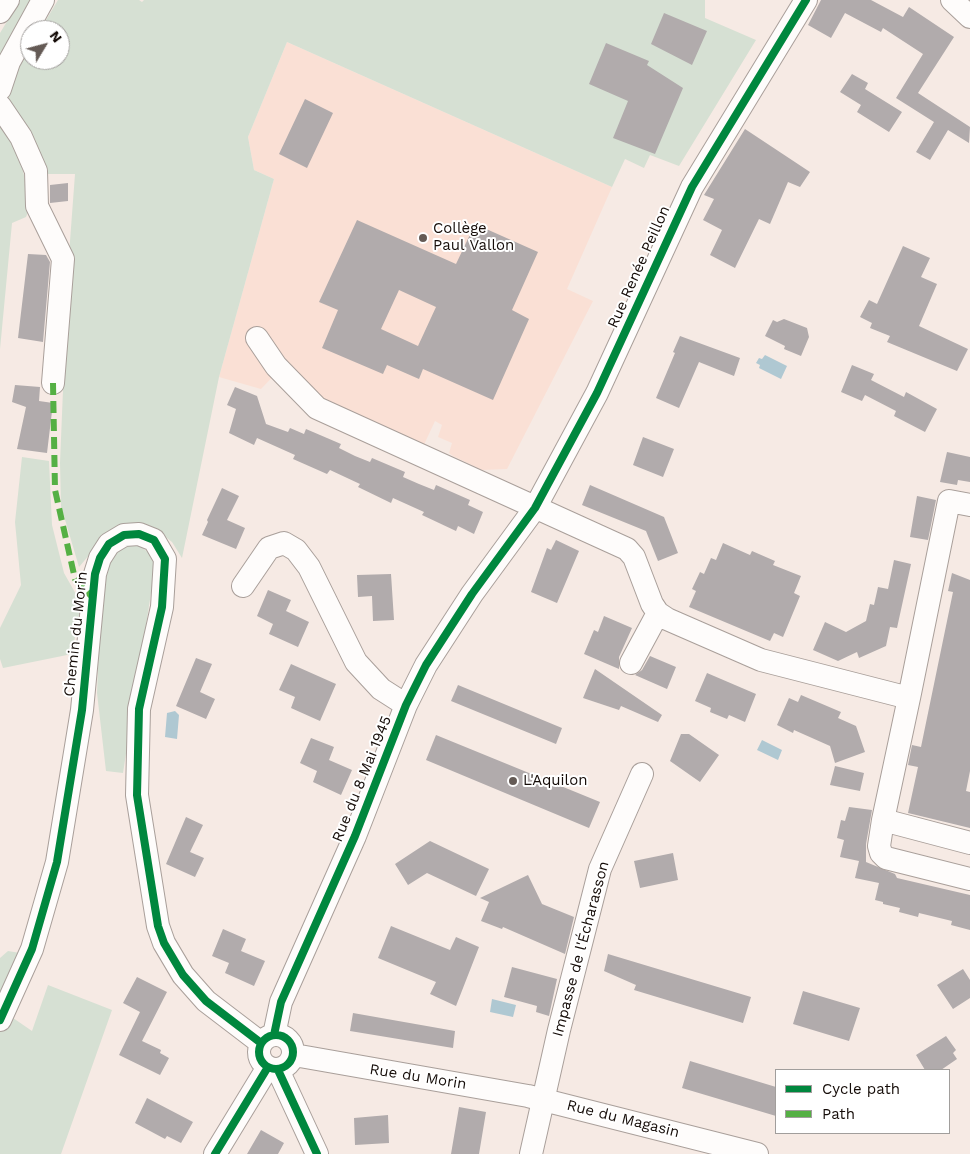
<!DOCTYPE html>
<html>
<head>
<meta charset="utf-8">
<style>
  body { margin:0 }
  #map { position:relative; width:970px; height:1154px; overflow:hidden; background:#f6eae4; font-family:"Work Sans",sans-serif }
  canvas { display:block }
  .legend { position:absolute; left:775px; top:1069px; width:175px; height:65px; box-sizing:border-box; background:#fff; border:1px solid #a19e9c; margin:0; padding:6px 9px; list-style:none; font-size:15px; color:#150c08 }
  .legend li { display:flex; align-items:center; gap:10px; height:25px }
  .legend b { width:25px; border:1px solid #a19e9c }
  .north { position:absolute; left:20px; top:20px; width:50px; height:50px; box-sizing:border-box; background:#fff; border:1px solid #a19e9c; border-radius:50%; rotate:53deg; font-size:14px; font-weight:700; line-height:20px; text-align:center; color:#150c08 }
  .north::after { content:''; display:block; margin:auto; width:18px; height:22px; background:#645a55; clip-path:polygon(50% 0,100% 100%,50% 72%,0 100%) }
</style>
</head>
<body>
<div id="map">
<canvas width="970" height="1154"></canvas>
<ul class="legend">
<li><b style="height:6px;background:#00873e"></b>Cycle path</li>
<li><b style="height:6px;background:#55b044"></b>Path</li>
</ul>
<div class="north">N</div>
</div>
<script>
const ctx = document.querySelector('canvas').getContext('2d');
ctx.lineJoin = 'round';
function fillPath(path, color) { ctx.fillStyle = color; ctx.fill(path, 'evenodd'); }
const shape = rows => new Path2D(rows.map(r => 'M' + r).join(''));
function trace(path, color, width, dash) { ctx.strokeStyle = color; ctx.lineWidth = width; ctx.lineCap = dash ? 'butt' : 'round'; ctx.setLineDash(dash || []); ctx.stroke(path); }
function write(font, color, halo, rows, align = 'center') {
  ctx.font = font + ' "Work Sans",sans-serif'; ctx.lineWidth = 4; ctx.setLineDash([]); ctx.textBaseline = 'middle'; ctx.strokeStyle = halo; ctx.fillStyle = color; for (const [text, x, y, turn = 0] of rows) {
    ctx.save(); ctx.translate(x, y); ctx.rotate((+turn || 0) * Math.PI / 180); ctx.textAlign = isNaN(turn) ? turn : align; if (halo) ctx.strokeText(text, 0, 0); ctx.fillText(text, 0, 0); ctx.restore();
  }
}
fillPath(shape([
  [287,42,612,187,567,289,593,301,507,469,482,470,453,456,449,453,452,443,438,437,442,425,435,421,422,449,330,407,287,362,261,389,219,377,274,179,254,170,248,137]
]), '#fae0d5');
fillPath(shape([
  [20,0,35,0,0,67,0,33],
  [58,0,139,0,142,2,144,0,705,0,705,18,756,40,679,166,650,155,644,168,625,159,612,187,287,42,248,137,254,170,274,179,219,377,182,558,172,542,154,528,107,534,79,567,61,506,60,463,68,268,75,174,43,174,10,109,8,93,15,72,30,47,30,60,60,60,60,30,40,30],
  [0,120,20,158,31,205,26,217,12,223,0,349],
  [22,457,49,461,52,525,64,573,81,603,72,654,3,668,0,659,0,628,21,585,15,522],
  [127,545,140,546,153,556,158,573,151,593,123,773,106,771,97,693,100,617,107,570,110,557],
  [8,951,20,953,0,1000,0,958],
  [48,985,112,1010,61,1154,0,1154,0,1009,32,1031]
]), '#d6e0d3');
fillPath(shape([
  [765,355,787,366,781,379,759,368,760,365,756,363,759,358,762,359],
  [175,711,179,715,177,739,165,737,167,713],
  [762,740,782,750,778,760,757,750],
  [492,999,516,1005,513,1017,490,1012]
]), '#afc8d2');
fillPath(shape([
  [821,0,871,0,903,17,909,7,954,37,918,93,970,127,969,143,948,130,930,160,916,152,934,122,896,98,923,54,883,28,881,32,845,13,831,38,808,25],
  [664,13,707,31,692,65,651,44],
  [606,43,649,61,647,65,683,88,655,154,613,138,628,101,589,84],
  [852,74,868,83,865,89,902,112,889,132,857,112,861,105,840,92],
  [305,99,333,113,307,168,279,154],
  [745,129,810,172,800,187,788,182,770,224,759,219,735,268,710,255,722,230,703,220,714,199,704,195],
  [68,183,68,201,50,203,50,185],
  [357,220,456,264,475,224,538,252,512,310,529,319,493,400,423,369,419,379,387,365,383,374,322,348,338,310,319,302],
  [399,290,436,307,418,346,381,329],
  [903,246,930,258,921,277,937,284,919,326,968,349,957,371,887,342,890,336,870,328,872,323,860,317,869,300,877,304],
  [28,254,46,255,50,262,43,342,18,338],
  [784,319,807,328,809,337,801,356,784,349,785,346,765,336,773,320,777,322],
  [680,336,740,358,734,376,699,362,679,408,656,398,675,353,673,352],
  [852,365,874,374,871,380,904,397,906,392,937,409,925,432,894,416,896,411,865,395,862,401,841,392],
  [15,385,40,387,39,401,53,403,47,453,17,449,26,407,12,402],
  [235,387,257,396,266,424,288,432,290,428,304,434,306,429,341,444,339,448,355,456,370,462,372,458,405,472,403,477,419,484,434,490,436,485,470,500,468,505,483,512,474,534,458,526,456,531,422,515,424,512,393,498,391,503,358,487,360,484,330,470,327,474,293,459,295,455,257,438,254,445,229,433,236,409,227,405],
  [643,437,674,449,663,477,633,465],
  [947,452,970,457,970,482,958,480,957,485,940,482],
  [590,485,664,517,678,553,658,561,646,531,582,505],
  [222,488,239,496,227,520,245,528,236,549,202,535,208,522,207,520],
  [917,496,936,500,928,540,910,537],
  [556,540,579,551,557,603,531,592,547,548,551,550],
  [723,543,750,555,752,551,775,561,773,565,801,576,794,593,800,596,783,637,774,633,770,641,689,607,696,591,692,589,700,572,704,574,711,558,716,560],
  [894,560,911,564,897,628,890,627,886,646,859,658,857,652,838,661,813,650,825,622,846,632,866,621,870,604,874,605,878,587,888,589],
  [952,573,970,580,970,771,966,791,970,792,970,828,908,813,918,767,908,765,912,745,921,747,953,592,948,591],
  [391,574,394,620,373,621,372,596,358,597,357,575],
  [268,590,291,600,286,611,309,622,298,647,269,634,273,624,257,616],
  [604,616,632,628,619,657,619,669,584,654,594,630,598,632],
  [650,656,676,667,667,689,635,675,642,670],
  [196,658,212,664,200,692,215,699,206,719,176,706],
  [291,664,336,684,320,721,291,708,295,697,279,690],
  [595,669,662,715,658,722,621,706,619,710,583,698],
  [707,673,756,694,745,722,729,715,727,719,710,712,711,708,695,701],
  [458,685,562,728,556,744,451,701],
  [801,695,841,712,838,718,856,726,865,752,835,763,830,746,794,730,793,733,777,725,789,698,798,702],
  [681,734,689,734,719,755,700,782,670,761],
  [436,735,600,802,589,828,426,760],
  [311,738,334,747,329,760,352,770,341,795,313,782,317,771,300,763],
  [835,766,864,773,860,791,830,785],
  [849,807,872,810,866,844,866,862,895,874,897,878,970,895,970,930,951,925,952,921,919,913,918,917,899,912,900,908,883,904,883,902,875,900,879,883,855,878,859,861,840,857,844,840,837,838,841,820,845,821],
  [186,817,203,825,190,852,204,858,195,877,166,864],
  [430,841,489,869,476,896,427,873,408,885,395,864],
  [673,853,678,880,640,888,634,861],
  [528,875,542,904,574,917,565,954,503,927,502,929,481,921,489,902,480,898],
  [391,926,450,950,456,937,479,947,456,1006,430,994,436,982,378,958],
  [223,929,246,939,241,951,265,961,254,986,225,973,229,963,212,956],
  [608,954,751,997,743,1023,634,990,636,985,604,971],
  [512,967,557,979,549,1016,536,1012,537,1006,504,997],
  [963,969,970,980,970,998,953,1009,937,985],
  [137,977,167,992,142,1041,161,1050,160,1053,169,1058,160,1075,119,1055,140,1012,123,1003],
  [803,991,860,1008,849,1041,793,1024],
  [353,1013,455,1031,453,1048,350,1031],
  [946,1036,956,1050,953,1053,957,1059,941,1070,925,1070,916,1055],
  [690,1061,776,1087,776,1116,682,1088],
  [147,1098,193,1122,181,1143,167,1136,165,1139,135,1123],
  [459,1107,486,1112,479,1154,451,1154],
  [388,1115,389,1143,355,1145,354,1118],
  [261,1130,284,1143,278,1154,247,1154]
]), '#b1abac');
const street = shape([
  [952,0,970,17],
  [0,12,8,0],
  [0,89,9,62,43,0],
  [0,106,21,137,36,171,37,206,63,259,53,383],
  [257,338,276,366,317,408,627,549,634,557,652,604,658,613,667,619,761,660,909,698,883,820,879,846,881,853,886,858,970,879],
  [243,586,269,548,284,543,296,550,309,567,356,662,381,689,406,705],
  [631,663,658,613],
  [909,698,949,501,970,505],
  [883,820,970,843],
  [0,1020,32,949,57,862,82,710,95,574,100,558,109,544,124,535,139,534,154,540,165,559,162,607,139,709,137,795,158,926,164,943,183,975,206,1001,261,1043],
  '259 1052a17 17 0 1 1 34 0a17 17 0 1 1-34 0Z',
  [274,1035,281,1002,355,836,406,705,426,665,472,594,535,508,597,393,692,187,806,0],
  [294,1055,528,1096,757,1154],
  [278,1070,317,1154],
  [215,1154,268,1067],
  [531,1154,559,1030,600,869,642,774]
]);
trace(street, '#a99f9a', 24);
trace(street, '#fefcfb', 22);
trace(shape([
  [53,383,55,490,75,579,92,597]
]), '#55b044', 6, [12, 6]);
trace(shape([
  [0,1020,32,949,57,862,82,710,95,574,100,558,109,544,124,535,139,534,154,540,165,559,162,607,139,709,137,795,158,926,164,943,183,975,206,1001,261,1043],
  '259 1052a17 17 0 1 1 34 0a17 17 0 1 1-34 0Z',
  [274,1035,281,1002,355,836,406,705,426,665,472,594,535,508,597,393,692,187,806,0],
  [278,1070,317,1154],
  [215,1154,268,1067]
]), '#00873e', 8);
for (const [x, y, r, color] of [
  [423,238,5,"#645a55"],
  [513,781,5,"#645a55"]
]) { const dot = new Path2D(); dot.arc(x, y, r, 0, 2 * Math.PI); ctx.fillStyle = color; ctx.fill(dot); trace(dot, '#fff', 2); }
write('15px', '#150c08', '#fff', [
  ["Collège",433,229],
  ["Paul Vallon",433,246],
  ["L'Aquilon",523,781]
], 'left');
write('15px', '#150c08', '#fff', [
  ["Rue Renée Peillon",639,267,-66],
  ["Chemin du Morin",76,634,-84],
  ["Rue du 8 Mai 1945",362,779,-68],
  ["Impasse de l'Écharasson",581,949,-75],
  ["Rue du Morin",418,1077,9],
  ["Rue du Magasin",623,1119,14]
]);
</script>
</body>
</html>
